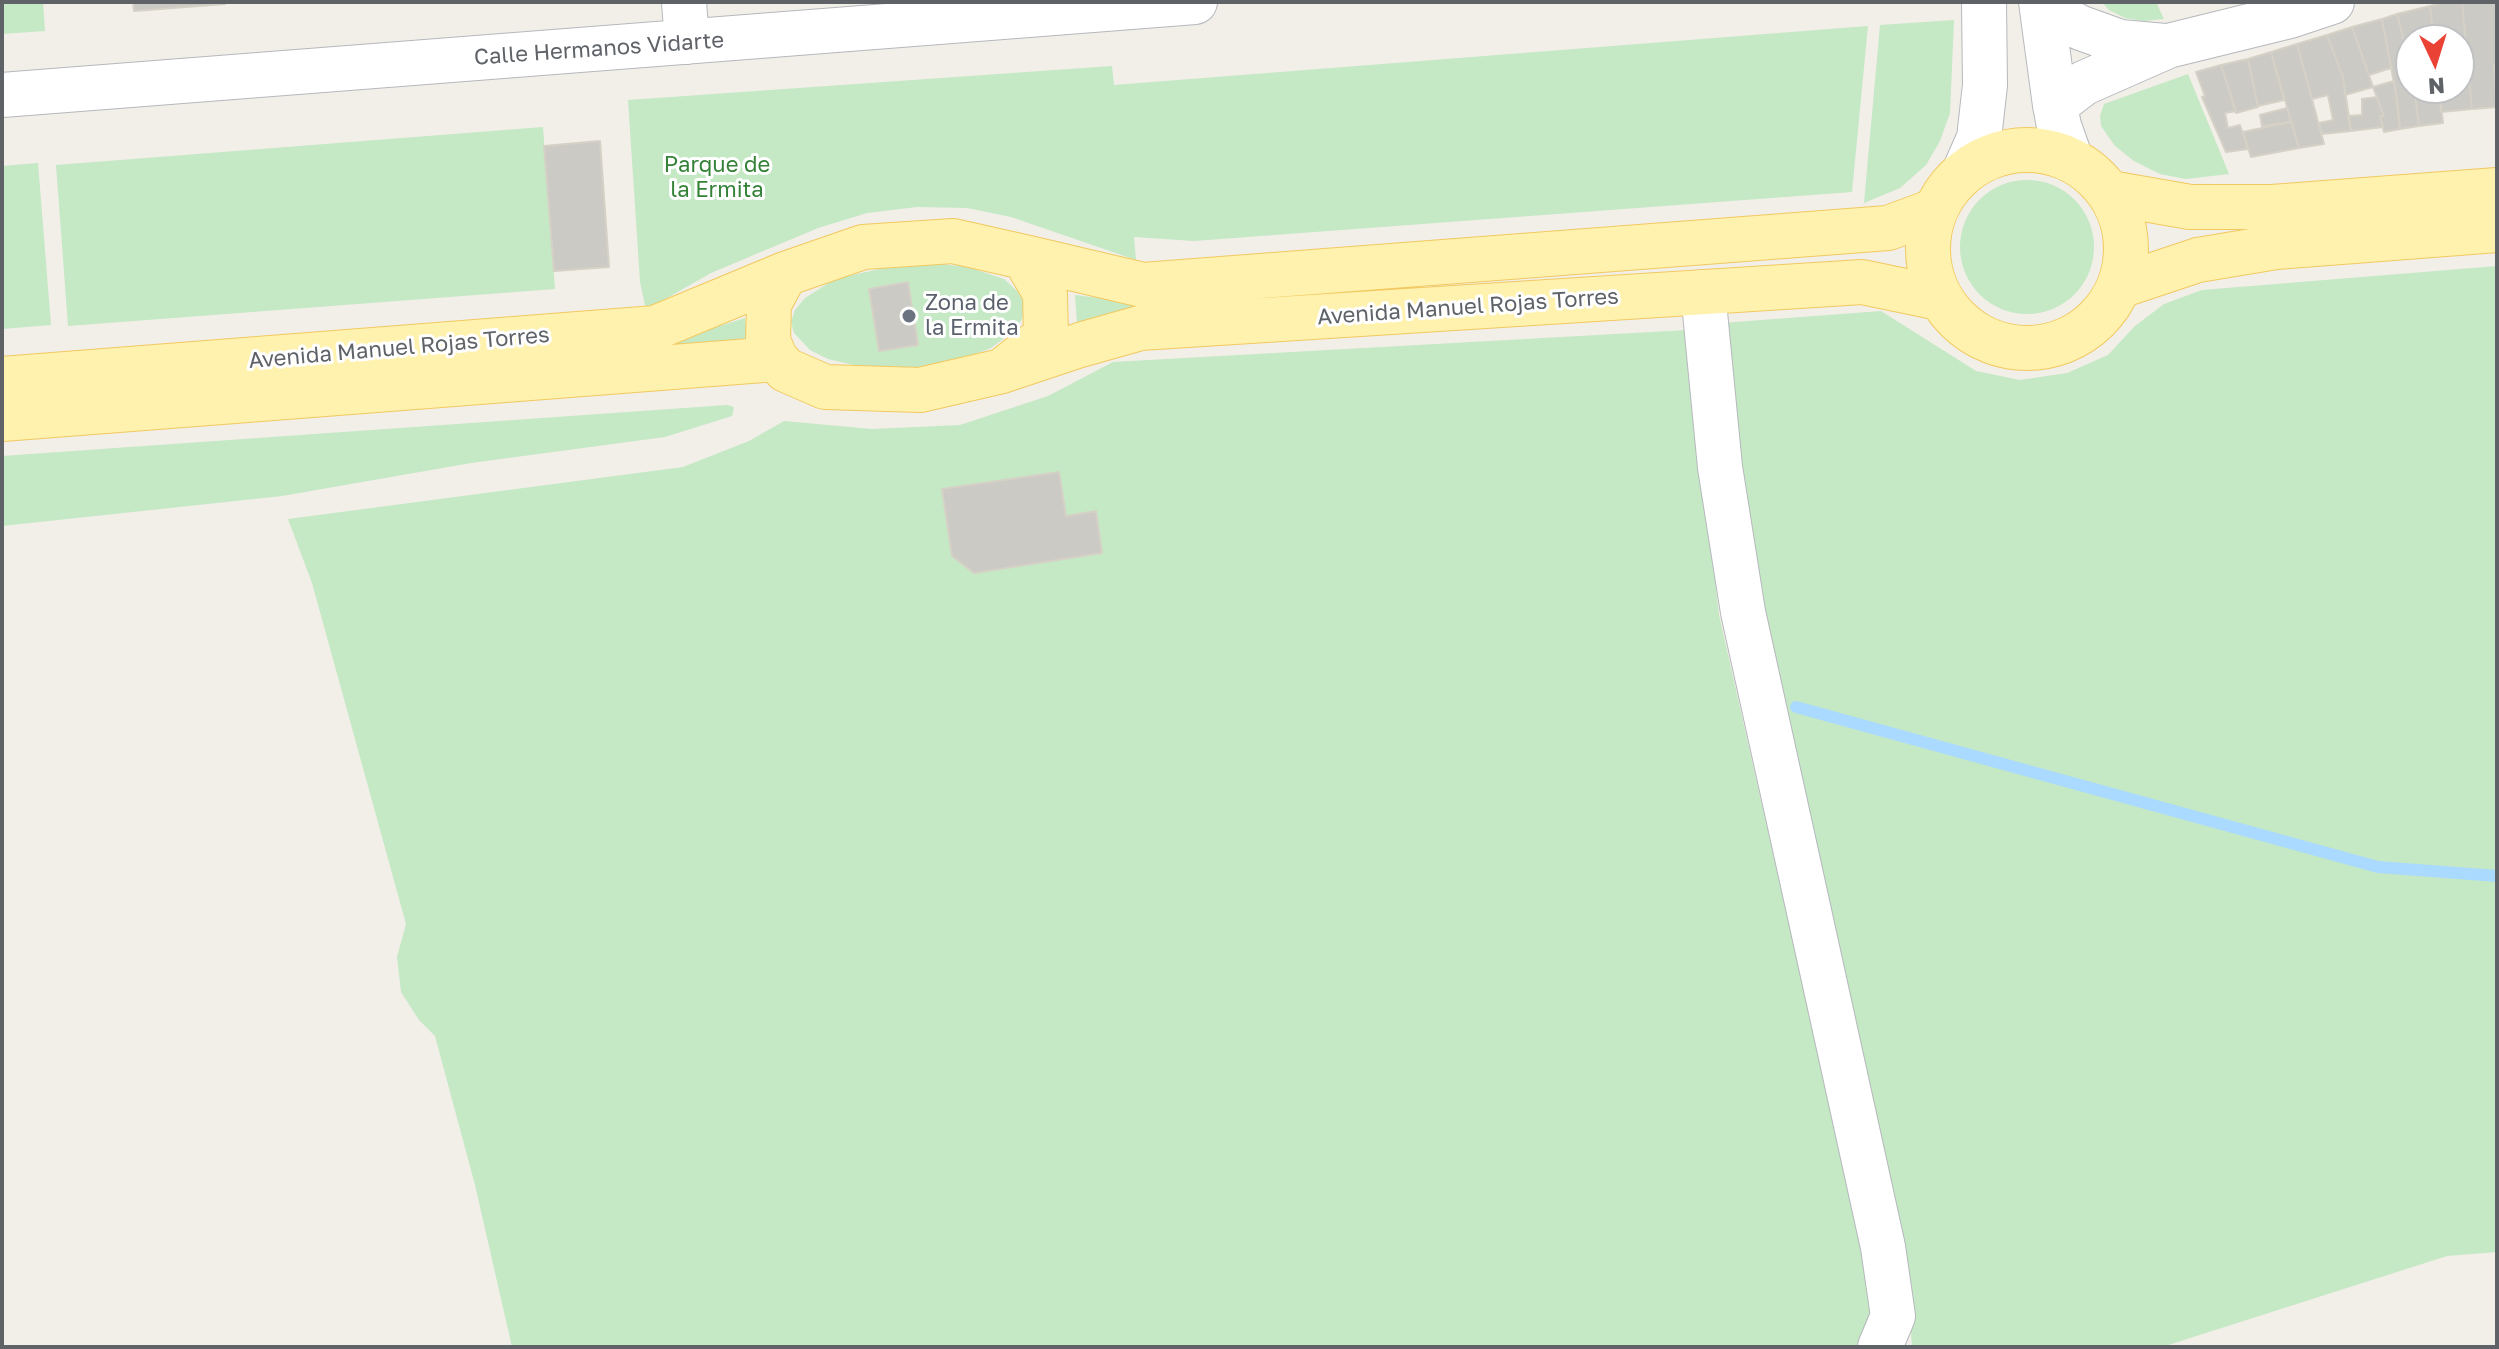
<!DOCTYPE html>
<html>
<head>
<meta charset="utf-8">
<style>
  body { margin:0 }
  #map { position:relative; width:2499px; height:1349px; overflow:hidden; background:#f1efe8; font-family:"Golos Text",sans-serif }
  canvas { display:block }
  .frame { position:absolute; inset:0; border:4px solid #5f6368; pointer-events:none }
  .north { position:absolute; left:2395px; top:24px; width:80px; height:80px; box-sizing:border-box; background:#fff; border:2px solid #bfc1c3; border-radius:50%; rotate:176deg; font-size:22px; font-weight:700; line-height:32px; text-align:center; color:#5f6368 }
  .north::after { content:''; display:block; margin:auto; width:28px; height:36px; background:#ea4335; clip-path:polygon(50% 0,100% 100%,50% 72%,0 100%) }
</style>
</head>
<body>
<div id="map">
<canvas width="2499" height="1349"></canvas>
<div class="frame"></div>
<div class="north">N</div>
</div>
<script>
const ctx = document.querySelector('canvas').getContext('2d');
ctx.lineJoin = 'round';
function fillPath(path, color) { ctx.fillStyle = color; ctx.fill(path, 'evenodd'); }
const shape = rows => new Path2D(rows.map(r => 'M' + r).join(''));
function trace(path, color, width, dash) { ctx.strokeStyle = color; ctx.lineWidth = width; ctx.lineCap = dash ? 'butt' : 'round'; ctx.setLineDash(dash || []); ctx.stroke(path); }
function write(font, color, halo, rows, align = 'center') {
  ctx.font = font + ' "Golos Text",sans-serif'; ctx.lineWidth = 6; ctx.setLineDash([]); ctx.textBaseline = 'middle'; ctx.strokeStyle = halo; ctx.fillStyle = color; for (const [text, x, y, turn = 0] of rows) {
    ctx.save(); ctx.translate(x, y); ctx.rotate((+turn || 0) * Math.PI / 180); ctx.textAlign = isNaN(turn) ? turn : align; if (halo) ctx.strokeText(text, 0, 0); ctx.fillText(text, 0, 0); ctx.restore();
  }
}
fillPath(shape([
  [2,2,43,2,45,31,2,34],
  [2102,2,2156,2,2164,19,2144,21,2125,18,2109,10],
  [1954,20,1950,113,1940,141,1926,165,1900,188,1864,203,1880,25],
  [1868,26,1852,192,1194,241,1134,237,1136,260,1011,217,967,208,917,207,867,213,818,228,711,273,646,310,640,282,628,100,1112,66,1114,85],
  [2188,74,2229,174,2186,179,2160,174,2134,161,2115,146,2101,126,2100,116,2104,104],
  [543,127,555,289,68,326,56,165],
  [38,163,51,325,2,329,2,166],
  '1960 247a67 67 0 1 1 134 0a67 67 0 1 1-134 0Z',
  [931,263,968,267,1004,279,1017,291,1026,305,1022,319,1015,330,991,348,960,360,925,367,894,369,858,366,828,359,810,350,794,333,791,322,795,310,805,298,835,279,897,265],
  [2497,266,2497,1252,2447,1256,2162,1347,1912,1347,1908,1290,1773,682,1722,323,1881,311,1976,371,2020,380,2067,373,2108,355,2135,326,2164,304,2202,290],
  [1075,295,1161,306,1077,323],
  [745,318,748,346,662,344],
  [1687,330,1719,615,1871,1287,1870,1331,1863,1347,512,1347,475,1185,435,1036,419,1020,401,992,397,957,406,924,312,583,288,519,683,467,749,441,784,421,872,429,960,425,1048,396,1113,362],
  [727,405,734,407,732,416,665,437,471,463,282,496,2,526,2,456]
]), '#c5e8c5');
trace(shape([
  [1796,707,2378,867,2497,876]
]), '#aadaff', 12);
const building = shape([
  [133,2,225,2,225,4,134,11,133,2],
  [2446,2,2462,2,2472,109,2441,112,2439,88,2459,88,2459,40,2434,40,2430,6,2446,2],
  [2462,2,2497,2,2497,65,2494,65,2497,107,2472,109,2462,2],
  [2430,6,2434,40,2411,40,2411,67,2397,14,2430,6],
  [2397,14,2411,67,2411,88,2414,88,2419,126,2400,129,2397,99,2382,19,2397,14],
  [2382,19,2391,68,2369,75,2352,27,2382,19],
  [2352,27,2373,87,2345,95,2343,77,2327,35,2352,27],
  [2327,35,2343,77,2351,131,2322,134,2319,123,2333,120,2328,95,2312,99,2297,44,2327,35],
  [2297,44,2324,144,2299,148,2271,52,2297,44],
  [2271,52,2284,100,2258,106,2248,59,2271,52],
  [2248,59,2258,107,2236,113,2221,65,2248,59],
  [2221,65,2236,111,2225,113,2228,128,2240,125,2248,149,2226,152,2202,97,2205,96,2196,72,2221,65],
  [2394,81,2400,129,2384,132,2380,116,2384,116,2373,87,2394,81],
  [2414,88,2439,88,2443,123,2419,126,2414,88],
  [2377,97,2384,116,2380,116,2383,127,2351,131,2348,116,2362,115,2362,99,2377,97],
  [2287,108,2291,122,2262,126,2260,115,2287,108],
  [2291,122,2299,148,2251,157,2243,132,2291,122],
  [600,141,609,267,554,271,544,146,600,141],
  [908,282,918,345,879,351,869,289,908,282],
  [1059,472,1066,516,1096,511,1102,553,974,573,952,556,942,489,1059,472]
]);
fillPath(building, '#cccac5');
trace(building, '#d6d1c6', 2);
const minor = shape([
  [684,2,687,42],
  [2041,2,2055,105,2059,126,2071,160],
  [2047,2,2042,8,2081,28,2120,42,2165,46],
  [2,95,1195,2],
  [2055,105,2084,83,2168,46,2290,16,2332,2],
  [1965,170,1979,138,1985,85,1984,2],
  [1703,292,1720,467,1743,612,1883,1247,1893,1316,1880,1347]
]);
const major = shape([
  '1928 249a99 99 0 1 1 198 0a99 99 0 1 1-198 0Z',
  [2110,193,2190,207,2272,207,2497,190],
  [953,241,1024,257,1045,293,1046,336,1002,371,920,390,825,387,786,370,776,359,768,341,769,304,785,274,863,247,953,241],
  [1024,257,1143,285,1888,228,1934,211],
  [2120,286,2198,260,2276,247,2497,230],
  [1002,371,1080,345,1140,328,1862,282,1939,298],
  [2,379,655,328,785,274],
  [2,419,776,359]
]);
trace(minor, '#b5b8bc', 46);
trace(major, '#f2c960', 46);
trace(minor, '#fff', 44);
trace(major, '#fff2af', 44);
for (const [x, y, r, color] of [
  [909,316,8,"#6b7280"]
]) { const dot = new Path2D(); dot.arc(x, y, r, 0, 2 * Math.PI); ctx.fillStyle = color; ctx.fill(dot); trace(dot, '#fff', 3); }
write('22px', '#5f6368', '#fff', [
  ["Calle Hermanos Vidarte",599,49,-4],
  ["Avenida Manuel Rojas Torres",1468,307,-4],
  ["Avenida Manuel Rojas Torres",399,348,-5]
]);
write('22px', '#348238', '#fff', [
  ["Parque de",717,165],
  ["la Ermita",717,190]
]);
write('22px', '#5b616d', '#fff', [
  ["Zona de",925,303],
  ["la Ermita",925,328]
], 'left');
</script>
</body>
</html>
